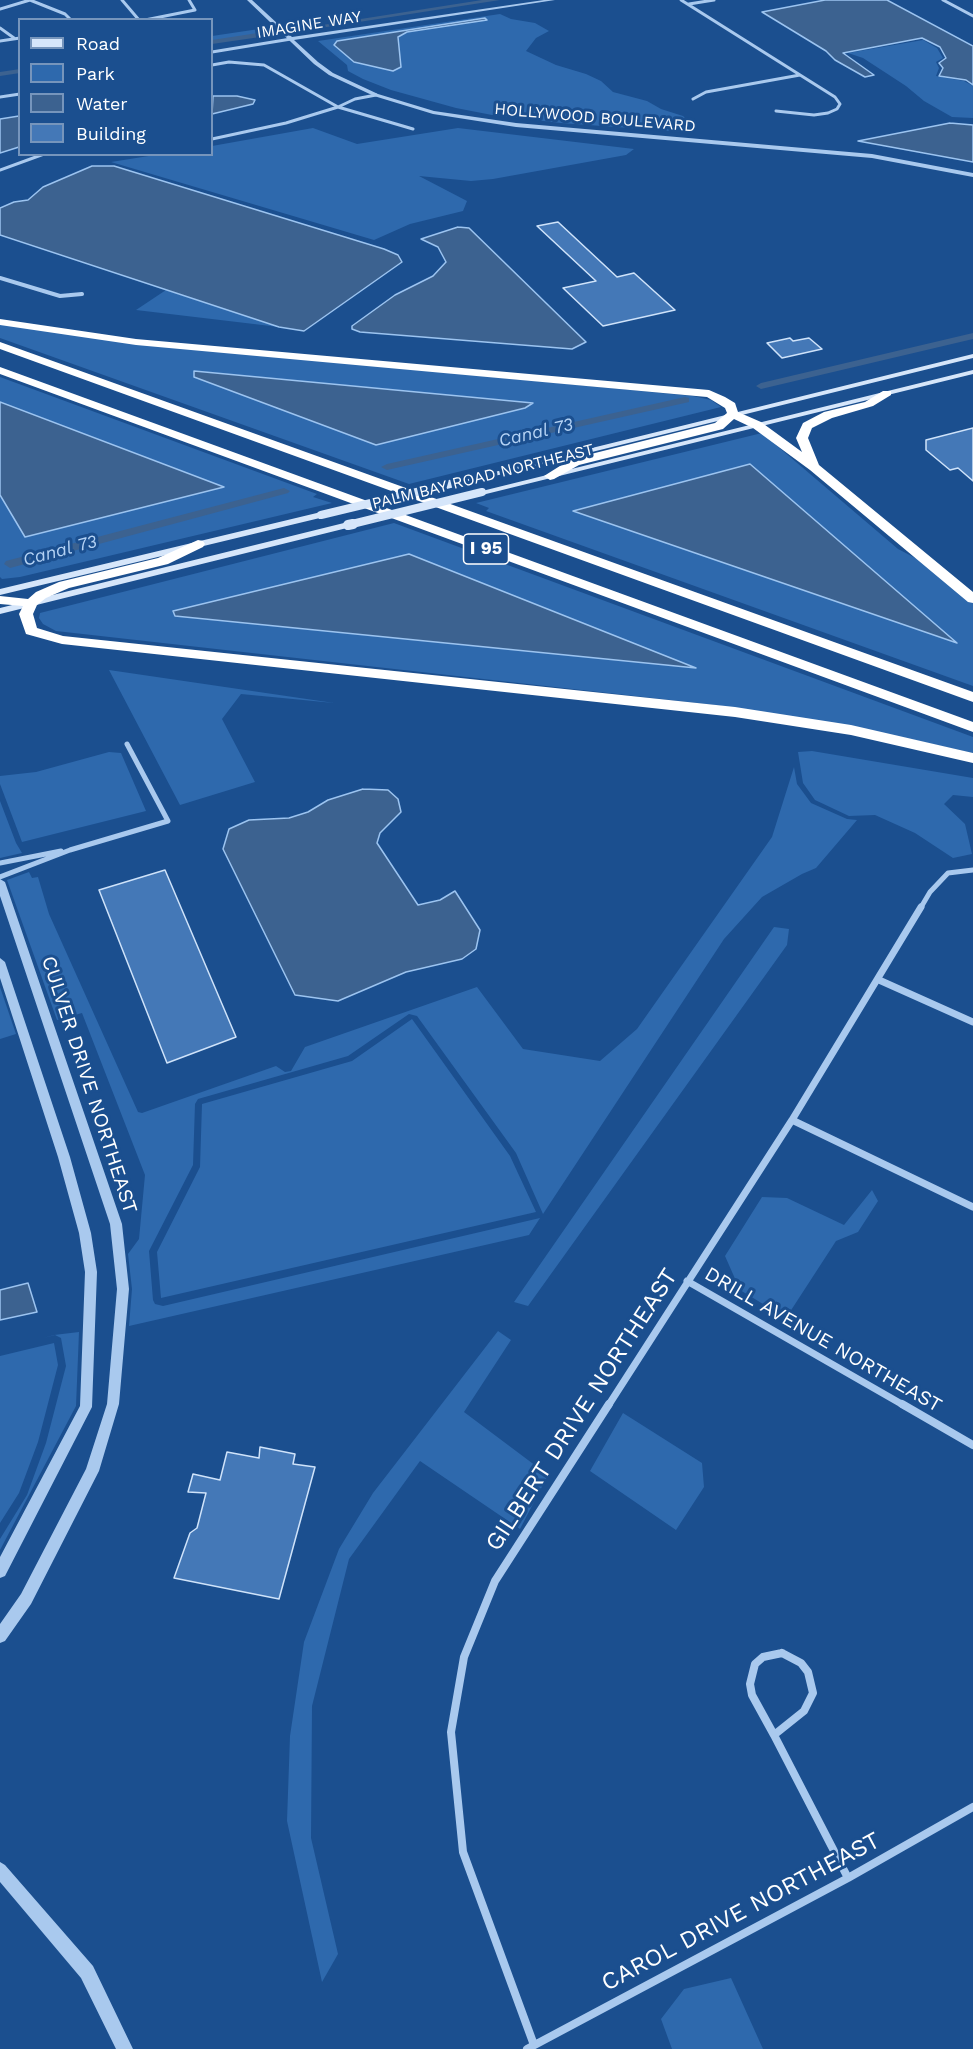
<!DOCTYPE html>
<html>
<head>
<meta charset="utf-8">
<style>
  body { margin:0 }
  #map { position:relative; width:973px; height:2049px; overflow:hidden; background:#1b4f8f; font-family:"Work Sans",sans-serif }
  canvas { display:block }
  .legend { position:absolute; left:18px; top:18px; width:195px; height:138px; box-sizing:border-box; background:#1b4f8f; border:2px solid #7695bc; margin:0; padding:8px 10px; list-style:none; font-size:18px; color:#fff }
  .legend li { display:flex; align-items:center; gap:12px; height:30px }
  .legend b { width:30px; border:2px solid #7695bc }
</style>
</head>
<body>
<div id="map">
<canvas width="973" height="2049"></canvas>
<ul class="legend">
<li><b style="height:8px;background:#d6e6fa"></b>Road</li>
<li><b style="height:16px;background:#2e69ad"></b>Park</li>
<li><b style="height:16px;background:#3c6290"></b>Water</li>
<li><b style="height:16px;background:#4478b7"></b>Building</li>
</ul>
</div>
<script>
const ctx = document.querySelector('canvas').getContext('2d');
ctx.lineJoin = 'round';
function fillPath(path, color) { ctx.fillStyle = color; ctx.fill(path, 'evenodd'); }
const shape = rows => new Path2D(rows.map(r => 'M' + r).join(''));
function trace(path, color, width, dash) { ctx.strokeStyle = color; ctx.lineWidth = width; ctx.lineCap = dash ? 'butt' : 'round'; ctx.setLineDash(dash || []); ctx.stroke(path); }
function write(font, color, halo, rows, align = 'center') {
  ctx.font = font + ' "Work Sans",sans-serif'; ctx.lineWidth = 6; ctx.setLineDash([]); ctx.textBaseline = 'middle'; ctx.strokeStyle = halo; ctx.fillStyle = color; for (const [text, x, y, turn = 0] of rows) {
    ctx.save(); ctx.translate(x, y); ctx.rotate((+turn || 0) * Math.PI / 180); ctx.textAlign = isNaN(turn) ? turn : align; if (halo) ctx.strokeText(text, 0, 0); ctx.fillText(text, 0, 0); ctx.restore();
  }
}
fillPath(shape([
  [500,14,511,19,535,23,549,31,536,38,526,51,556,65,586,74,601,81,613,92,647,101,661,109,683,116,690,123,688,128,685,132,561,123,492,115,456,108,391,90,363,79,348,71,347,65,318,41],
  [259,29,266,35,212,43,212,36],
  [923,40,937,48,943,58,936,62,939,68,936,76,964,81,973,86,973,118,952,117,924,101,906,86,863,58,848,53],
  [313,128,357,144,458,128,634,149,626,155,493,179,471,181,419,176,467,201,463,211,410,224,374,240,111,162,155,155,212,154,212,146],
  [166,290,279,327,136,310],
  [0,324,125,342,693,396,711,400,721,407,409,484,0,338],
  [194,371,195,371,532,403,376,445,194,377],
  [0,377,317,494,313,497,332,503,20,577,2,579,0,577,0,495,25,537,223,487,0,402],
  [762,433,898,549,925,563,973,603,973,686,486,511,489,508,476,503],
  [394,523,973,737,973,753,860,728,715,705,56,631,43,624,39,618,40,613],
  [173,611,693,667,175,616],
  [109,670,334,703,241,694,222,719,255,782,180,805],
  [812,751,973,778,973,797,953,795,944,804,965,824,972,854,953,858,915,833,875,815,849,816,815,800,803,783,798,752],
  [109,752,121,753,146,811,22,842,0,784,0,776,36,772],
  [794,767,797,784,811,803,847,819,857,820,816,868,802,874,762,897,724,939,543,1214,516,1153,417,1016,409,1014,348,1056,198,1099,195,1104,193,1165,149,1251,153,1300,155,1304,163,1306,540,1218,529,1235,129,1326,132,1289,128,1254,139,1239,145,1175,82,1013,57,1020,7,880,29,872,32,878,38,877,49,914,138,1112,142,1113,276,1066,285,1072,291,1071,305,1047,477,987,523,1049,600,1061,637,1029,772,837],
  [0,801,16,843,22,853,0,858],
  [774,927,789,929,787,945,528,1306,514,1302],
  [0,987,16,1034,0,1039],
  [412,1019,510,1156,536,1212,161,1298,157,1252,200,1167,202,1104,352,1061],
  [872,1190,878,1201,858,1232,836,1241,786,1318,740,1290,725,1256,762,1197,787,1198,844,1225],
  [498,1331,511,1340,464,1412,548,1475,520,1529,420,1461,349,1559,312,1706,311,1838,338,1954,322,1982,287,1821,290,1736,304,1642,339,1549,373,1493],
  [79,1332,76,1406,0,1550,0,1539,27,1495,46,1443,66,1366,61,1338,55,1335,43,1338,54,1335],
  [54,1343,58,1365,38,1442,19,1493,0,1523,0,1356],
  [623,1413,702,1463,704,1487,676,1530,590,1471],
  [731,1978,763,2049,672,2049,661,2019,684,1989]
]), '#2e69ad');
const water = shape([
  [825,0,887,0,973,46,973,85,966,80,939,76,943,68,939,63,946,58,940,47,922,38,843,53,874,75,865,77,835,60,826,51,762,12,825,0],
  [485,18,487,20,407,32,398,37,401,67,393,71,354,62,334,45,337,41,485,18],
  [213,96,237,96,255,100,253,104,212,114,213,96],
  [19,116,19,147,0,153,0,119,19,116],
  [950,123,973,125,973,162,858,141,950,123],
  [92,166,114,166,384,249,398,255,402,262,304,331,279,327,0,235,0,208,14,202,28,200,43,187,92,166],
  [458,227,469,228,586,342,572,349,360,332,352,329,352,326,395,295,433,276,446,262,438,247,421,239,458,227],
  [194,371,533,403,525,408,376,445,194,377,194,371],
  [0,402,224,487,25,537,0,495,0,402],
  [750,464,957,643,573,511,750,464],
  [409,554,696,668,175,616,173,611,409,554],
  [363,789,388,790,398,799,401,812,380,833,377,843,418,905,440,900,455,891,480,930,476,949,462,959,406,972,338,1001,295,995,223,849,229,829,249,820,289,818,308,812,328,800,363,789],
  [28,1283,37,1312,0,1320,0,1290,28,1283]
]);
fillPath(water, '#3c6290');
trace(water, '#9cc4f0', 1.5);
fillPath(shape([
  [482,0,500,0,301,31,297,29,482,0],
  [271,31,274,35,212,44,212,40,271,31],
  [20,69,20,73,0,76,0,72,20,69],
  [973,333,973,339,761,389,756,386,761,383,973,333],
  [685,397,689,398,689,402,387,470,381,467,387,464,685,397],
  [284,488,290,491,288,493,10,568,4,564,6,561,284,488]
]), '#3c6290');
const building = shape([
  [558,222,617,277,634,273,675,310,603,326,563,288,596,281,537,226,558,222],
  [790,338,793,341,809,338,822,349,782,358,767,343,790,338],
  [973,428,973,481,958,468,950,470,926,450,926,440,973,428],
  [165,870,236,1037,167,1063,99,890,165,870],
  [260,1447,295,1454,293,1464,315,1467,279,1599,174,1578,190,1533,197,1528,206,1493,188,1492,193,1474,220,1480,227,1452,259,1458,260,1447]
]);
fillPath(building, '#4478b7');
trace(building, '#cfe3fa', 1.5);
trace(shape([
  [30,0,65,14,71,20],
  [122,0,139,20],
  [681,0,835,97,840,104,837,109,828,113,814,115,776,111],
  [943,0,973,16],
  [689,4,714,0],
  [0,9,30,0],
  [145,20,195,10,189,0],
  [0,28,14,38],
  [0,41,20,38],
  [212,52,291,39],
  [212,65,229,62,264,65,338,107,413,129],
  [0,97,20,94],
  [693,99,706,92,800,75],
  [212,139,286,123,338,107,355,99,376,95],
  [0,170,44,154]
]), '#a9c9ee', 3);
trace(shape([
  [0,278,60,296,82,294]
]), '#a9c9ee', 4);
trace(shape([
  [0,863,61,851],
  [0,877,70,850,168,821,127,744],
  [920,909,930,892,948,873,973,870]
]), '#a9c9ee', 5);
trace(shape([
  [879,980,973,1022],
  [792,1120,973,1207],
  [687,1281,905,1406],
  [608,1406,792,1120,921,907]
]), '#a9c9ee', 7);
trace(shape([
  [902,1404,973,1445],
  [782,1653,801,1663,808,1672,813,1693,804,1711,774,1735,752,1695,750,1684,755,1664,763,1657,782,1653],
  [774,1735,848,1878],
  [534,2045,463,1852,451,1732,464,1657,495,1581,609,1404],
  [527,2049,848,1878,973,1807]
]), '#a9c9ee', 8);
fillPath(shape([
  [247,0,252,0,292,37,544,0,555,0,294,40,318,62,333,73,378,94,434,111,516,123,872,154,973,173,973,177,872,158,516,127,433,114,374,96,329,75,314,64,247,0],
  [0,879,5,882,122,1224,129,1289,119,1404,99,1471,31,1604,5,1641,0,1643,0,1624,21,1594,86,1469,107,1404,117,1289,110,1224,0,896,0,879],
  [0,958,5,962,70,1157,91,1233,97,1272,92,1407,5,1576,0,1578,0,1557,80,1406,85,1272,79,1233,58,1157,0,978,0,958],
  [0,1862,5,1865,93,1966,133,2049,116,2049,81,1978,0,1882,0,1862]
]), '#a9c9ee');
fillPath(shape([
  [973,354,973,358,454,486,450,483,973,354],
  [973,370,973,374,482,495,478,492,973,370],
  [321,512,325,515,324,517,0,595,0,589,321,512],
  [348,522,352,525,351,527,0,614,0,608,348,522]
]), '#d6e6fa');
fillPath(shape([
  [0,319,136,339,709,390,725,397,735,403,738,412,761,422,802,452,796,438,803,423,824,412,865,402,883,391,891,391,891,395,873,406,832,418,812,428,808,438,819,465,973,592,973,603,968,602,810,470,753,428,734,419,723,429,579,465,554,479,550,480,544,476,571,459,715,423,727,413,725,408,707,397,136,345,0,325,0,319],
  [0,342,973,692,973,702,0,349,0,342],
  [0,367,973,722,973,732,0,374,0,367],
  [198,540,203,541,205,544,203,547,168,564,69,588,46,598,37,605,33,614,37,628,63,636,735,707,851,725,973,753,973,763,851,735,735,717,62,644,26,634,19,614,23,606,0,604,0,596,28,599,36,592,59,582,158,558,198,540]
]), '#fff');
trace(shape([
  [321,515,454,483],
  [348,525,482,492]
]), '#d6e6fa', 8);
trace(shape([
  [348,525,353,524]
]), '#d6e6fa', 10);
write('16px', '#fff', '#1b4f8f', [
  ["IMAGINE WAY",309,25,-9],
  ["HOLLYWOOD BOULEVARD",595,118,5],
  ["PALM BAY ROAD NORTHEAST",483,477,-14]
]);
write('italic 18px', '#b5d3f5', '#1b4f8f', [
  ["Canal 73",536,433,-13],
  ["Canal 73",60,551,-15]
]);
for (const [x, y, w] of [
  [486,549,45]
]) { const box = new Path2D(); box.roundRect(x - w / 2, y - 15, w, 30, 4.5); ctx.fillStyle = '#1b4f8f'; ctx.fill(box); trace(box, '#fff', 1.5); }
write('bold 18px', '#fff', null, [
  ["I 95",486,549]
]);
write('20px', '#fff', '#1b4f8f', [
  ["CULVER DRIVE NORTHEAST",89,1085,72],
  ["DRILL AVENUE NORTHEAST",823,1340,30]
]);
write('24px', '#fff', '#1b4f8f', [
  ["GILBERT DRIVE NORTHEAST",582,1410,-57],
  ["CAROL DRIVE NORTHEAST",741,1912,-28]
]);
</script>
</body>
</html>
